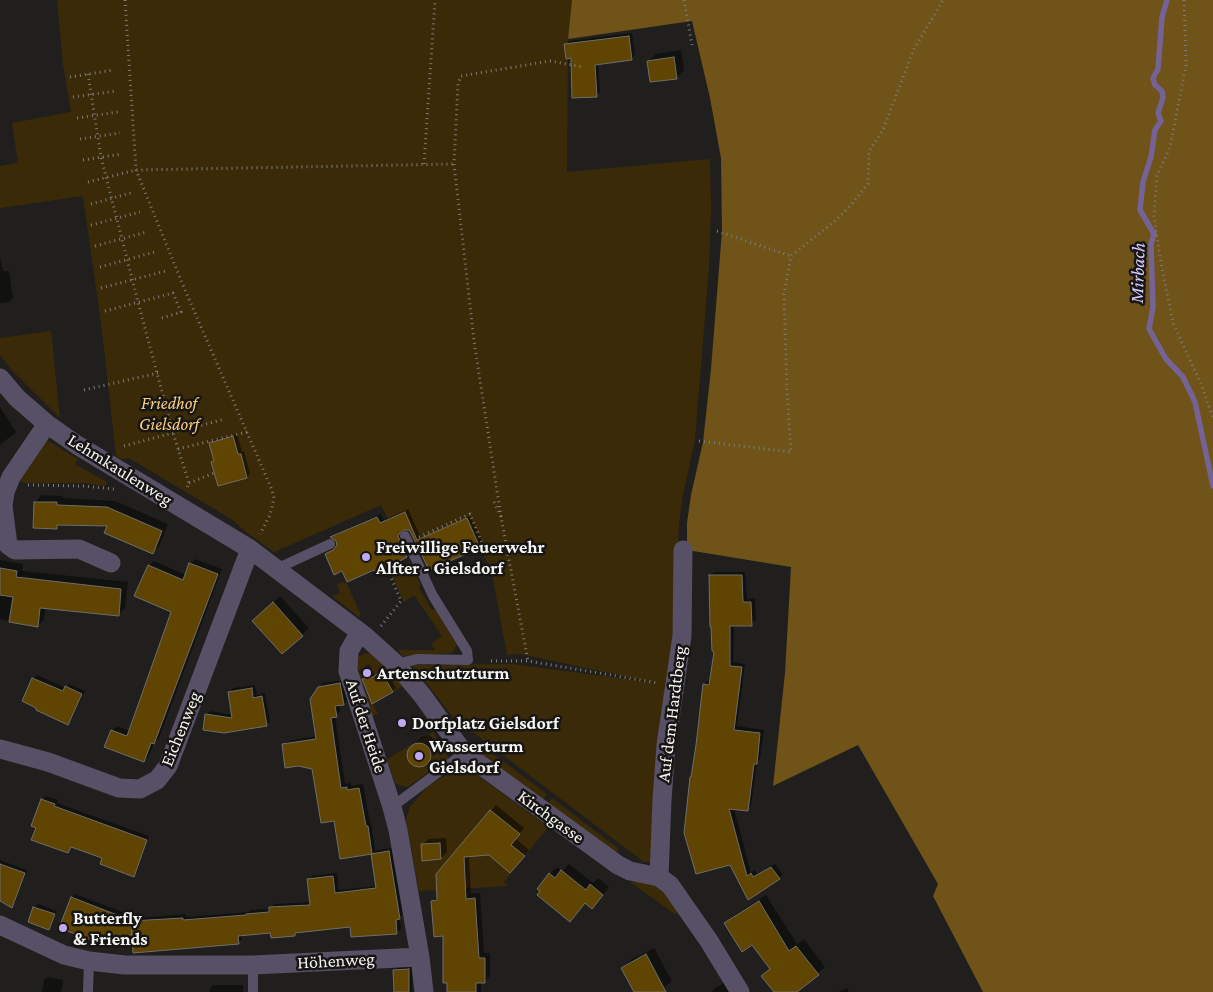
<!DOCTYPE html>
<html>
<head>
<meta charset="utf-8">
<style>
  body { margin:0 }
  canvas { display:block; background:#201f1d }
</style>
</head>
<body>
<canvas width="1213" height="992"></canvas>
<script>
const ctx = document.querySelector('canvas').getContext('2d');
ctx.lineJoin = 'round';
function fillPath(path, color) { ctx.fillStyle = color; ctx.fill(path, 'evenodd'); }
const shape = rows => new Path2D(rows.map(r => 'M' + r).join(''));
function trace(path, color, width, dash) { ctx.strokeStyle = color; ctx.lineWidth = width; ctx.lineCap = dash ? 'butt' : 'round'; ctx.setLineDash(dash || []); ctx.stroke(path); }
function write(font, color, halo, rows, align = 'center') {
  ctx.font = font + ' "Crimson Pro",serif'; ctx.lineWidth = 5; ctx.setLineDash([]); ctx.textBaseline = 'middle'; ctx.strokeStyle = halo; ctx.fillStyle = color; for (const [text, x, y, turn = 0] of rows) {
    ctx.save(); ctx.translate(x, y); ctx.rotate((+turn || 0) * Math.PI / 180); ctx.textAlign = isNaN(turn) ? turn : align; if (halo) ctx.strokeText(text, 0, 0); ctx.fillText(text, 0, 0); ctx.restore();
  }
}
fillPath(shape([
  [57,0,572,0,568,39,567,172,710,159,711,210,709,266,695,439,683,495,679,524,674,636,653,862,644,862,453,717,412,665,512,664,656,683,521,654,507,655,492,573,467,519,415,541,412,533,414,532,405,512,388,519,381,505,274,552,246,532,233,520,129,458,120,459,116,456,101,322,83,196,0,208,0,166,18,163,12,123,71,112,63,64],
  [51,331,60,418,10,368,0,355,0,338],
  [48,441,78,459,75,464,107,482,105,486,85,483,23,483,19,480,44,443],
  [410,562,421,585,418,587,432,610,435,609,457,645,452,653,403,656,398,650,435,650,431,644,442,636,414,595,404,602,390,572],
  [343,582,347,584,360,613,360,618,332,596,340,593,337,584],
  [366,653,372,654,388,669,403,686,393,692,381,672,375,675,369,664,358,671,365,681,360,684,378,713,370,718,353,665,357,657],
  [433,732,446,751,448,758,446,761,428,772,408,787,398,785,395,782,387,759],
  [488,750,547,794,542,801,480,756],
  [466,767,548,827,504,882,508,886,419,891,406,819,410,807,428,786,448,774],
  [552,798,619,849,615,854,547,805],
  [636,881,661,887,679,910,675,914,630,882]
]), '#3b2a08');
fillPath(shape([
  [572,0,1213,0,1213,992,983,992,933,896,938,884,858,745,773,786,785,673,791,567,687,550,687,523,691,495,703,442,711,369,722,231,721,158,710,98,692,21,568,39]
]), '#6f5318');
fillPath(shape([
  [632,33,635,55,632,58,598,63,600,92,596,95,566,45,569,41],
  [681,50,684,70,677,77,648,62,656,54],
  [0,256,3,271,9,271,13,298,9,302,0,303],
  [0,407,16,432,0,445],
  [237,434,242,452,244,451,250,474,247,477,219,485,213,462,215,460,210,444,213,440],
  [42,495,63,496,63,498,115,501,168,524,159,546,152,552,109,525,60,524,56,528,35,502],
  [408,509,421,538,470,516,483,543,480,547,429,569,409,529,403,528,401,532,410,553,406,556,375,569,343,569,326,554,338,545,337,540,332,537,335,534,381,514,384,520],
  [195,559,222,569,159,738,154,743,149,756,144,761,112,731,117,726,130,731,173,611,149,566,154,561,186,575,190,564],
  [0,560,23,564,22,571,128,582,125,608,118,615,45,607,44,619,38,626,0,619],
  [714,572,745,572,747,599,755,598,756,620,752,624,734,625,733,662,745,664,737,726,764,730,760,759,757,763,751,806,747,810,734,808,751,873,755,870,757,874,775,864,783,875,749,898,731,863,693,776,704,684,708,681,711,681,716,651,710,576],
  [280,596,309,628,302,635,261,614],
  [385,669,396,688,373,703,364,679,367,676,378,674],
  [37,675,66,688,69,684,85,691,71,720,68,723,33,679],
  [344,680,348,700,344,704,339,704,340,712,335,716,345,784,351,783,351,786,363,784,370,823,371,822,375,849,373,851,392,848,403,914,400,917,401,929,397,933,352,935,351,926,298,932,295,935,271,932,242,934,242,939,238,943,133,932,131,934,107,936,102,942,72,898,75,894,133,916,134,920,136,918,186,914,186,917,249,912,251,910,270,909,274,904,311,902,309,879,312,876,337,873,339,890,377,886,373,855,375,852,341,857,335,820,313,768,284,745,288,741,317,736,319,688,323,683],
  [255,685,257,695,265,693,270,722,266,725,207,714,210,711,233,715,230,692,233,688],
  [428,735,435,739,438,745,436,752,428,760,419,766,412,764,410,761,408,751,421,737],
  [46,796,58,800,57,803,149,836,137,872,134,875,103,857,72,846,68,852,37,827,33,825,42,799],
  [496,805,524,828,516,839,529,850,516,866,490,854,469,856,471,894,480,893,484,953,490,953,490,976,485,982,481,982,481,992,448,992,444,935,433,901,438,895,491,811],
  [446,838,447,852,441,858,422,845,429,839],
  [0,860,27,870,15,903,12,906,0,899],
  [569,864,593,883,598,878,609,887,599,900,585,902,542,891,550,874,557,867,562,871],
  [766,895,797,944,804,939,825,967,795,992,775,992,771,968,752,944,725,924,733,916],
  [38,904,57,911,52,925,49,928,34,908],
  [654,948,672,981,659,992,636,992,623,968,631,960],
  [412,966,412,992,395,992,395,970,398,967],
  [48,977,63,980,61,992,42,992,44,980],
  [729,980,737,992,712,992,715,988],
  [214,985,243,985,243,992,210,992,210,988],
  [847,988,849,992,839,992]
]), '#0007');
trace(shape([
  [1167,0,1162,17,1158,69,1153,78,1155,85,1162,91,1163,98,1158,113,1161,121,1155,130,1151,157,1143,182,1140,210,1154,234,1151,244,1153,307,1149,329,1166,359,1183,377,1195,402,1213,486]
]), '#756398', 5.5);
const building = shape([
  [629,36,632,60,595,65,597,97,572,98,571,58,566,59,564,44,629,36],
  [674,57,677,79,650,82,647,61,674,57],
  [233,436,238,454,241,454,247,478,218,486,211,462,214,461,209,443,233,436],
  [34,502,57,502,57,505,107,507,162,531,153,554,104,533,107,526,57,525,57,529,33,528,34,502],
  [405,512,417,540,467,518,480,548,429,570,411,533,409,530,403,530,398,536,407,557,376,574,374,570,347,582,342,571,334,575,325,554,333,550,337,545,336,541,330,537,377,517,380,523,405,512],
  [189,563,218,574,154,744,151,743,144,762,104,747,111,730,127,736,171,612,134,596,148,565,183,580,189,563],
  [0,568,17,571,16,577,121,589,119,616,40,608,38,627,9,622,13,597,0,595,0,568],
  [709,575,742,575,743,602,751,602,752,626,730,626,730,666,742,667,734,730,760,733,757,764,754,764,748,811,729,809,747,876,751,873,753,877,771,867,780,879,748,900,730,865,696,874,684,833,690,777,691,777,696,745,703,684,709,685,714,652,712,651,711,627,710,627,709,575],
  [273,602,303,636,282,654,252,621,273,602],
  [381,671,393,692,372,704,362,679,373,677,381,671],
  [32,678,63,691,65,686,82,694,68,725,36,710,36,708,22,701,32,678],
  [340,683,344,705,335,706,337,717,331,718,341,788,347,787,347,790,359,788,366,826,368,826,372,854,340,859,334,821,321,823,312,769,298,766,285,768,282,744,316,739,310,699,318,687,340,683],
  [252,688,253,698,262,696,267,726,224,733,203,730,205,714,232,718,228,692,252,688],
  '407 755a12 12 0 1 1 24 0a12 12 0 1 1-24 0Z',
  [41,799,55,804,54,806,147,840,134,877,100,864,102,858,71,847,68,853,31,840,36,828,31,826,41,799],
  [490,810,520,834,511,845,525,856,510,873,489,855,464,857,466,899,475,898,479,958,485,958,485,983,476,983,476,992,447,992,447,983,443,983,443,936,434,937,431,901,437,900,436,874,490,810],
  [440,843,441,859,422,861,421,844,440,843],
  [389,851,400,919,396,920,397,934,351,937,350,927,295,933,295,936,271,938,270,933,238,936,239,944,133,953,131,921,183,918,183,920,246,915,246,914,269,912,269,907,310,905,307,879,333,876,335,893,376,888,371,854,389,851],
  [0,864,25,873,12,908,0,901,0,864],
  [561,870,586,890,590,884,603,895,592,909,585,903,570,922,537,895,540,891,537,889,549,873,555,878,561,870],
  [71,897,130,920,132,935,105,937,102,944,59,928,71,897],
  [759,901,789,951,796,946,819,975,797,992,774,992,761,976,770,969,752,945,742,952,724,923,759,901],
  [33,907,55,914,49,930,28,922,33,907],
  [646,954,666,992,634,992,621,968,646,954],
  [409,969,409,992,394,992,393,970,409,969]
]);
fillPath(building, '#5f4402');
trace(building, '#6f6d6b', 1);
trace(shape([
  [125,0,136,170,185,290,272,490,274,498,270,515,260,534],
  [684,0,692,45],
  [1184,0,1186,65,1170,147,1157,176,1154,216,1160,258,1173,323,1201,384,1213,418],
  [88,74,101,157,138,302,173,433,189,483,186,490],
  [70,77,114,70],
  [73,97,117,91],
  [77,118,118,112],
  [80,139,120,133],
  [83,160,122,154],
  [424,164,435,0],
  [88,182,136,170,454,164],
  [91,204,131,193],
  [91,225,140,212],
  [717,231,791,256],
  [95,246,147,232],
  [100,267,155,252],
  [101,288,166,271],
  [105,311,173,293,181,312,159,319],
  [84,390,158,373],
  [699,441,791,452,787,391,784,294,791,256,836,220,851,205,868,184,869,151,883,130,913,51,943,0],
  [124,446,225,419],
  [178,449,247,432],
  [189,483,214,473],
  [28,485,84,486,114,489],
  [494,502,501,517,528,661],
  [501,517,474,341,454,164,458,84,461,76,550,61,583,67],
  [419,537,470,514,485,550,482,551],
  [388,571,403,563],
  [381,626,401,601,387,568],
  [491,661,528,661,658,683]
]), '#7e7d7b', 3, [1, 4]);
trace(shape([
  [276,569,330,544],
  [396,664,418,659,468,660,467,651,433,596,405,536],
  [392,807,464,753],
  [253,965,253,992],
  [88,992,89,961]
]), '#575066', 10);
trace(shape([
  [0,378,17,398,47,424,77,445,250,549,365,636,396,664,422,695,464,753,471,758,618,865,630,871,659,877,670,885,709,941,740,992],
  [47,424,11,477,5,492,3,506,8,545,15,550,79,549,111,563],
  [360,632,349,651,348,671,392,807,398,830,420,957,424,992],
  [0,749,48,762,119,788,140,789,157,780,168,766,250,549],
  [659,877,662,800,666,745,682,636,683,550],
  [0,925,64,955,89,961,125,965,253,965,420,957]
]), '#575066', 19);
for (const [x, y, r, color] of [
  [366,557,5,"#c0a8f3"],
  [367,673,5,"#c0a8f3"],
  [402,723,5,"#c0a8f3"],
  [419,756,5,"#c0a8f3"],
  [63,928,5,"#c0a8f3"]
]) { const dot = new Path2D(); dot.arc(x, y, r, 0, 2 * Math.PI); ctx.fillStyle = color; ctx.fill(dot); trace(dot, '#171614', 2); }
write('italic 18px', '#face7b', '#171614', [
  ["Friedhof",169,403],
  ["Gielsdorf",169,424]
]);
write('18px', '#f5f5f3', '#171614', [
  ["Lehmkaulenweg",120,470,32],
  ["Auf dem Hardtberg",672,714,-83],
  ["Auf der Heide",366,726,72],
  ["Eichenweg",181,729,-68],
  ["Kirchgasse",551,817,36],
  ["Höhenweg",336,961,-3]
]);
write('bold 18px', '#f5f5f3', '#171614', [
  ["Freiwillige Feuerwehr",376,547],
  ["Alfter - Gielsdorf",376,568],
  ["Artenschutzturm",377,673],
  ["Dorfplatz Gielsdorf",412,723],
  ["Wasserturm",429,746],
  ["Gielsdorf",429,767],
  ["Butterfly",73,918],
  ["& Friends",73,939]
], 'left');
write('italic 19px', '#dbccfd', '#171614', [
  ["Mirbach",1138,273,-88]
]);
</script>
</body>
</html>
